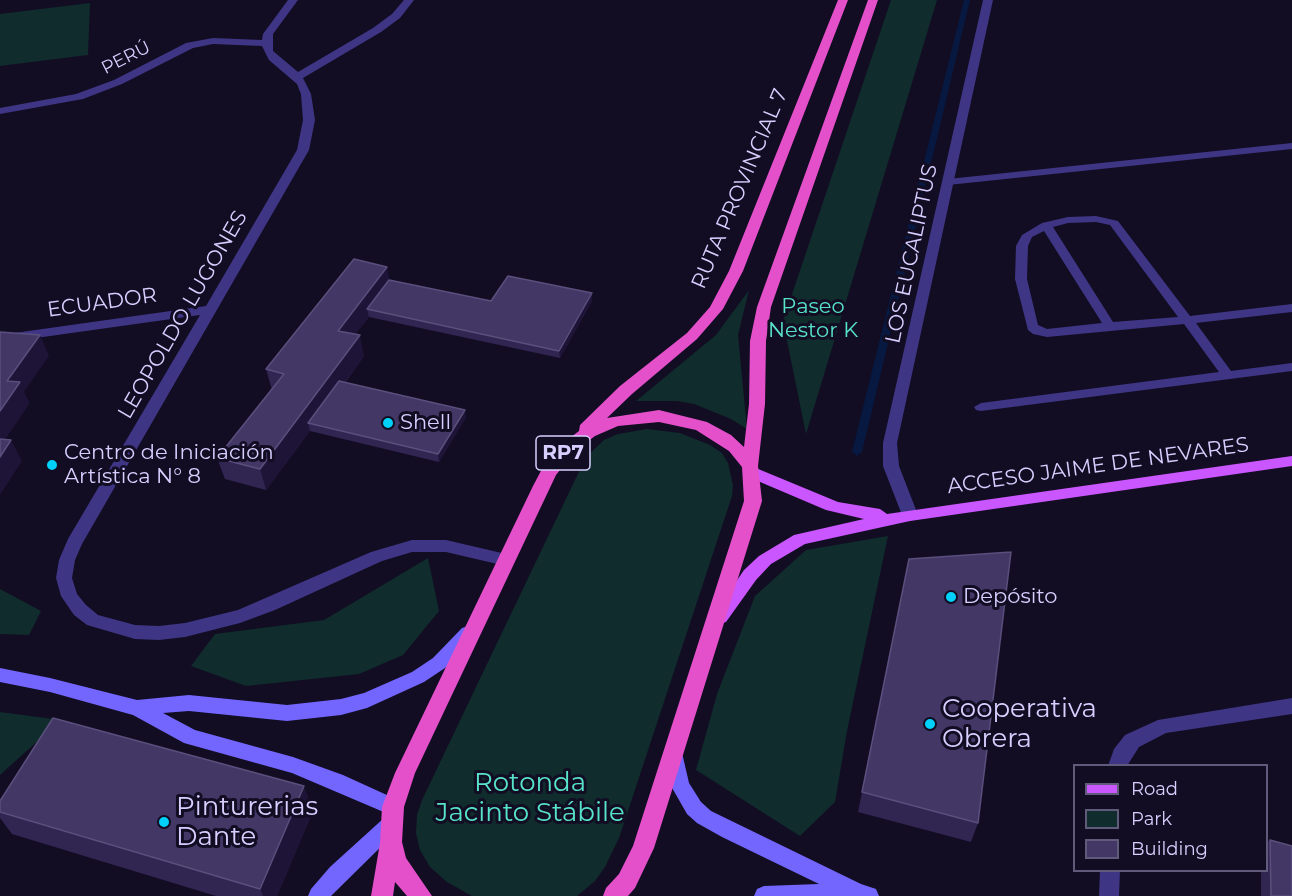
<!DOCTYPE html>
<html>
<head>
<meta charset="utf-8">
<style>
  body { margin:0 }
  #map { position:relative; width:1292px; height:896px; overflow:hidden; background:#120d23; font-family:Montserrat,sans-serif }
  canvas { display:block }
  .legend { position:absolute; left:1073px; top:764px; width:195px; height:108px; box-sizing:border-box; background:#120d23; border:2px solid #615b7b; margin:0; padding:8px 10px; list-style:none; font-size:18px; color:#d7cfff }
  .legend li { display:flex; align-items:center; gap:12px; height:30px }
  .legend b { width:30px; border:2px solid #615b7b }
</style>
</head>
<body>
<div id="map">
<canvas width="1292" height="896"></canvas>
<ul class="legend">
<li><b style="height:8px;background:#ca56ff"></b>Road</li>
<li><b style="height:16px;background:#102c2d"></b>Park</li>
<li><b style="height:16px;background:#423765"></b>Building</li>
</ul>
</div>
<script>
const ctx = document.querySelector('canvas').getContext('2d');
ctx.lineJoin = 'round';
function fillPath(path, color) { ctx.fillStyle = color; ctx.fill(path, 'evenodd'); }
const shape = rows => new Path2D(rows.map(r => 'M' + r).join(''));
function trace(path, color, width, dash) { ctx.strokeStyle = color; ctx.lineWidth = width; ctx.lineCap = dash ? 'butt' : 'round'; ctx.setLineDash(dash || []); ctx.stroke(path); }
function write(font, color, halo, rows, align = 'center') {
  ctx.font = font + ' Montserrat,sans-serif'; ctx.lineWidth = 6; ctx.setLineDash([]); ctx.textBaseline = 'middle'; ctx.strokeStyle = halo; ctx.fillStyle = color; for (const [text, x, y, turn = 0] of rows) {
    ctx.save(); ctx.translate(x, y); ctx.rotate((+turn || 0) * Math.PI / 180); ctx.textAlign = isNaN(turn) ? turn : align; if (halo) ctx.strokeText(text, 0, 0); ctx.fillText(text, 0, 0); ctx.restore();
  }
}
fillPath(shape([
  [891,0,937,0,806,434,783,321],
  [90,3,88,55,0,66,0,14],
  [749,290,738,335,747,429,731,419,694,404,677,401,636,401,716,335],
  [647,429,680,433,710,445,722,453,728,463,733,485,732,496,619,838,605,867,595,881,577,896,472,896,447,882,430,867,420,850,416,833,417,815,422,800,586,457,604,440,618,434],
  [888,536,847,731,835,802,800,836,696,770,717,694,755,596,806,550],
  [428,558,439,611,403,655,359,674,246,686,191,666,215,634,324,620],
  [0,589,41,611,29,635,0,634],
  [0,712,61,720,0,775]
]), '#102c2d');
fillPath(shape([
  [964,0,970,0,862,452,857,456,852,452,964,0]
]), '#081941');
fillPath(shape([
  [1292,143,1292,149,948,185,943,182,948,179,1292,143],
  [1096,216,1118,221,1190,316,1292,304,1292,312,1196,323,1231,371,1292,363,1292,371,981,411,976,410,974,407,981,403,1219,372,1184,324,1047,337,1033,334,1028,330,1015,279,1016,246,1022,235,1042,223,1068,217,1096,216],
  [1096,222,1110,225,1178,317,1113,322,1053,227,1068,223,1096,222],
  [1044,231,1102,323,1047,329,1038,325,1027,279,1028,246,1032,237,1044,231]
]), '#3e3684');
fillPath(shape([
  [288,0,298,0,273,34,273,51,298,72,373,28,392,14,404,0,414,0,400,18,381,32,303,78,311,94,315,120,309,150,82,544,75,560,72,578,77,594,86,605,98,615,135,625,159,626,185,623,238,610,371,552,412,540,446,540,506,554,512,556,514,560,512,564,506,566,446,552,412,552,382,561,275,610,240,623,185,637,159,640,135,639,87,625,74,615,61,596,56,578,59,560,68,539,200,315,0,343,0,335,206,306,297,150,303,120,301,94,297,84,269,60,262,46,213,44,193,48,122,84,83,99,0,114,0,108,76,94,114,80,186,43,213,38,262,40,263,34,288,0],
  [983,0,993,0,897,443,899,466,918,515,916,519,910,521,904,519,902,515,883,466,883,443,983,0],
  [1292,698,1292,714,1166,733,1139,747,1127,766,1108,766,1114,749,1125,735,1158,720,1292,698],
  [1100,870,1120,870,1119,896,1099,896,1100,870]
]), '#3e3684');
fillPath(shape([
  [468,626,474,628,477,633,474,638,445,668,424,682,367,708,341,715,287,721,189,711,163,713,195,730,293,757,343,775,400,801,403,807,400,813,393,816,292,773,184,743,133,715,50,692,0,682,0,668,50,678,137,700,189,695,287,705,341,699,364,693,412,672,433,658,462,628,468,626],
  [674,749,681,751,683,757,689,783,701,802,711,811,861,884,876,889,879,896,754,896,757,889,764,886,819,884,722,837,697,823,687,814,671,786,665,757,667,751,674,749],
  [391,815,398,818,401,824,398,830,331,896,308,896,311,889,330,867,384,818,391,815]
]), '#7366ff');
fillPath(shape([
  [1292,456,1292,466,910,521,805,544,771,564,756,580,726,622,720,624,714,622,712,617,744,570,759,556,794,535,864,519,826,510,746,476,743,472,746,468,751,466,838,502,880,509,887,514,1292,456]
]), '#ca56ff');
fillPath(shape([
  [838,0,848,0,743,271,723,309,697,339,632,394,607,418,659,410,707,422,731,435,744,447,749,404,750,341,757,307,868,0,878,0,771,307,766,341,765,404,758,466,762,501,654,848,635,888,628,896,603,896,606,888,619,874,633,846,744,501,742,467,729,451,696,430,659,422,618,426,595,436,575,451,556,475,415,773,404,807,402,842,406,858,432,896,407,896,395,882,393,896,371,896,380,843,382,807,395,773,533,486,543,467,563,443,579,431,580,425,620,386,687,333,710,307,729,271,838,0]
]), '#e450ca');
fillPath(shape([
  [389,280,491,301,592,293,592,301,560,358,369,317,355,334,364,356,345,383,466,417,439,462,310,431,266,490,225,479,217,458,272,390,266,369],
  [909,559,978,823,971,842,858,812],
  [0,801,313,811,277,896,216,896,12,834,0,818],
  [1270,840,1292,896,1261,896,1261,870,1266,870,1266,844]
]), '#312552');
fillPath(shape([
  [387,267,391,287,367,309,369,317,342,352,338,331],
  [592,293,592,301,560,358,559,351],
  [40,335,49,356,24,392,30,403,0,447,0,411,7,381],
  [360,335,364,356,314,425,308,423,310,431,266,490,260,469],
  [465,410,466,417,439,462,438,454],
  [11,440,22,461,0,495,0,457],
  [304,786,313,811,277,896,263,896,260,889]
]), '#1d1437');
const building = shape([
  [354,259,387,267,338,331,360,335,260,469,217,458,284,374,266,369,354,259],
  [508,276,592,293,559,351,367,309,389,280,491,301,508,276],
  [0,332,40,335,7,381,20,382,0,411,0,332],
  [339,381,465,410,438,454,308,423,339,381],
  [0,439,11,440,0,457,0,439],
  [1011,552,978,823,862,792,909,559,1011,552],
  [53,718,304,786,260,889,0,812,0,801,53,718],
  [1270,840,1292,846,1292,896,1271,896,1270,840]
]);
fillPath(building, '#423765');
trace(building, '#5a4f7d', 1.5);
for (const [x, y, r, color] of [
  [388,423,6,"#00d1fa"],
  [52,465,6,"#00d1fa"],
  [951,597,6,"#00d1fa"],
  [930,724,6,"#00d1fa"],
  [164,822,6,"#00d1fa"]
]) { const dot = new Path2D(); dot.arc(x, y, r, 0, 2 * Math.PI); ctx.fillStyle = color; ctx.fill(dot); trace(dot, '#120d23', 2); }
write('18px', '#d7cfff', '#120d23', [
  ["PERÚ",126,58,-27]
]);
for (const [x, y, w] of [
  [563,453,54]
]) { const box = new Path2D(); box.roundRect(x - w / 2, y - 17, w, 34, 4.5); ctx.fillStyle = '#120d23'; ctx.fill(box); trace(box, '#d7cfff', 1.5); }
write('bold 20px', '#d7cfff', null, [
  ["RP7",563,453]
]);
write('21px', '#d7cfff', '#120d23', [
  ["RUTA PROVINCIAL 7",740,189,-67],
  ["LOS EUCALIPTUS",912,254,-78],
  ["ECUADOR",102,303,-8],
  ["LEOPOLDO LUGONES",183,315,-60],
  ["ACCESO JAIME DE NEVARES",1098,466,-8]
]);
write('21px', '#57e3c9', '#120d23', [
  ["Paseo",813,307],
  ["Nestor K",813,331]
]);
write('21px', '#d7cfff', '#120d23', [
  ["Shell",400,423],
  ["Centro de Iniciación",64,453],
  ["Artística N° 8",64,477],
  ["Depósito",963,597]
], 'left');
write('26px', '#d7cfff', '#120d23', [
  ["Cooperativa",942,709],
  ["Obrera",942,739],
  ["Pinturerias",176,807],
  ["Dante",176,837]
], 'left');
write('26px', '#57e3c9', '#120d23', [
  ["Rotonda",530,783],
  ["Jacinto Stábile",530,813]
]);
</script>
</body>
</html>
